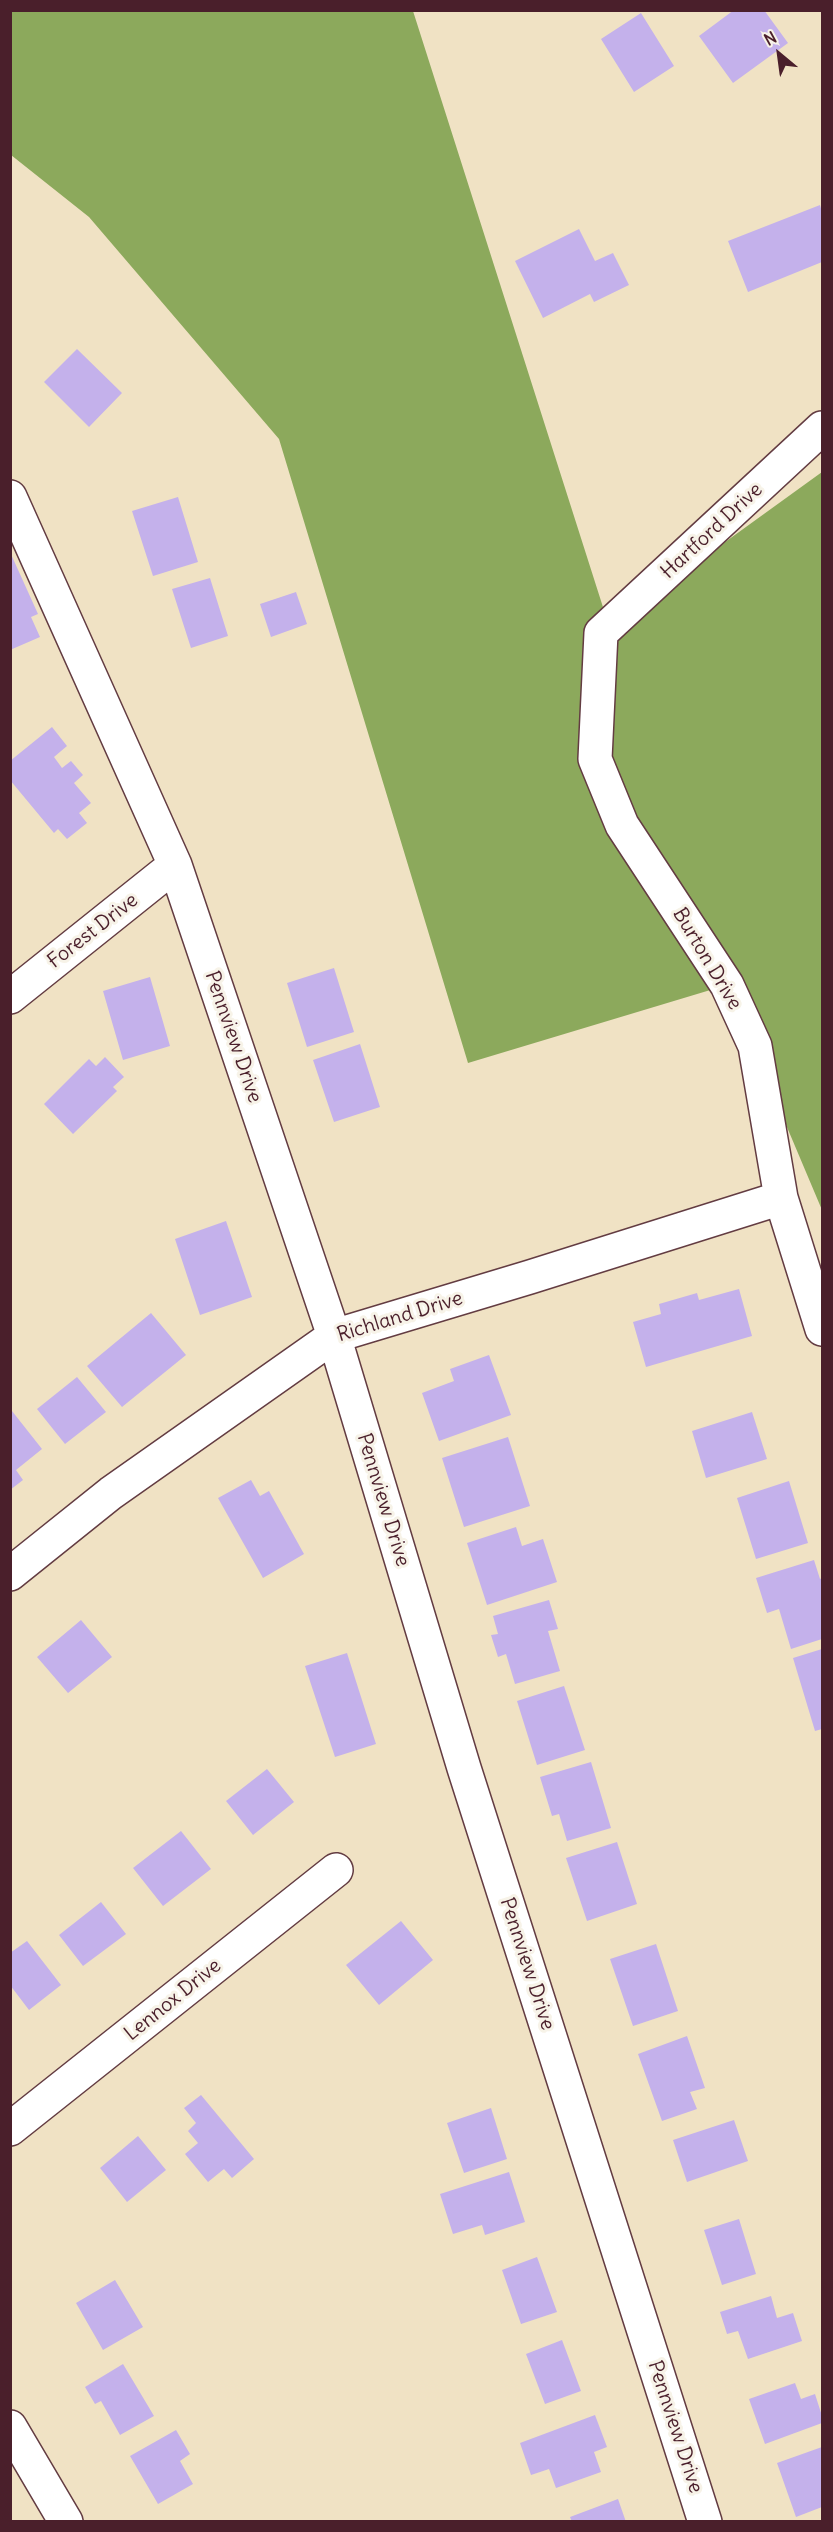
<!DOCTYPE html>
<html>
<head>
<meta charset="utf-8">
<style>
  body { margin:0 }
  #map { position:relative; width:833px; height:2532px; overflow:hidden; background:#f0e2c4; font-family:Delius,sans-serif }
  canvas { display:block }
  .frame { position:absolute; inset:0; border:12px solid #4a1f2b; pointer-events:none }
  .north { position:absolute; left:749px; top:24px; width:60px; height:60px; -webkit-text-stroke:4px #f7f3e8; paint-order:stroke; rotate:331deg; font-size:16px; font-weight:700; line-height:24px; text-align:center; color:#4a1f2b }
  .north::after { content:''; display:block; margin:auto; width:21px; height:27px; background:#4a1f2b; clip-path:polygon(50% 0,100% 100%,50% 72%,0 100%) }
</style>
</head>
<body>
<div id="map">
<canvas width="833" height="2532"></canvas>
<div class="frame"></div>
<div class="north">N</div>
</div>
<script>
const ctx = document.querySelector('canvas').getContext('2d');
ctx.lineJoin = 'round';
function fillPath(path, color) { ctx.fillStyle = color; ctx.fill(path, 'evenodd'); }
const shape = rows => new Path2D(rows.map(r => 'M' + r).join(''));
function trace(path, color, width, dash) { ctx.strokeStyle = color; ctx.lineWidth = width; ctx.lineCap = dash ? 'butt' : 'round'; ctx.setLineDash(dash || []); ctx.stroke(path); }
function write(font, color, halo, rows, align = 'center') {
  ctx.font = font + ' Delius,sans-serif'; ctx.lineWidth = 6; ctx.setLineDash([]); ctx.textBaseline = 'middle'; ctx.strokeStyle = halo; ctx.fillStyle = color; for (const [text, x, y, turn = 0] of rows) {
    ctx.save(); ctx.translate(x, y); ctx.rotate((+turn || 0) * Math.PI / 180); ctx.textAlign = isNaN(turn) ? turn : align; if (halo) ctx.strokeText(text, 0, 0); ctx.fillText(text, 0, 0); ctx.restore();
  }
}
fillPath(shape([
  [10,11,413,11,609,626,822,472,822,1210,727,985,468,1063,279,439,89,217,11,155]
]), '#8ca95c');
fillPath(shape([
  [734,10,764,10,788,43,733,83,699,36],
  [641,13,674,66,634,92,601,39],
  [820,205,822,212,822,262,748,292,728,241],
  [579,229,595,261,613,253,629,285,594,302,590,294,543,318,515,261],
  [77,349,122,393,89,427,44,382],
  [178,497,198,562,153,576,132,511],
  [10,552,38,614,31,617,40,637,10,650],
  [210,578,228,636,191,648,172,589],
  [296,592,307,624,271,637,260,604],
  [52,727,67,746,54,757,62,768,71,761,83,775,74,783,91,803,79,813,87,823,67,839,58,829,54,833,10,780,10,761],
  [334,968,354,1032,307,1047,287,983],
  [150,977,170,1046,123,1060,103,991],
  [360,1044,380,1107,334,1122,313,1060],
  [105,1057,124,1077,113,1087,117,1091,73,1134,44,1104,89,1059,96,1066],
  [226,1221,252,1297,200,1315,175,1239],
  [739,1289,752,1336,646,1367,633,1322,661,1314,659,1304,697,1293,699,1300],
  [151,1313,186,1355,122,1407,87,1366],
  [489,1355,511,1415,439,1441,422,1393,454,1381,450,1369],
  [77,1377,106,1412,65,1444,37,1409],
  [12,1411,42,1449,16,1470,23,1480,10,1490,10,1412],
  [752,1412,767,1459,706,1478,692,1431],
  [508,1437,530,1506,464,1527,442,1458],
  [251,1480,260,1496,269,1491,304,1554,263,1578,218,1498],
  [789,1481,808,1543,756,1559,737,1498],
  [516,1527,522,1546,543,1539,557,1582,487,1605,467,1543],
  [814,1560,820,1579,822,1578,822,1639,791,1649,779,1609,767,1613,756,1578],
  [549,1600,558,1629,548,1631,560,1671,515,1684,506,1654,498,1657,491,1635,498,1634,493,1616],
  [81,1620,112,1657,68,1693,37,1657],
  [822,1649,822,1729,815,1731,793,1658],
  [347,1653,376,1744,335,1757,305,1666],
  [564,1686,585,1750,537,1765,517,1701],
  [591,1762,611,1828,567,1841,559,1814,552,1816,540,1777],
  [267,1769,294,1802,253,1835,226,1801],
  [181,1831,211,1869,163,1906,133,1868],
  [617,1842,637,1904,587,1921,566,1858],
  [101,1902,126,1934,83,1966,59,1935],
  [401,1921,433,1960,379,2005,346,1965],
  [27,1941,61,1985,29,2010,10,1985,10,1953],
  [656,1944,678,2011,633,2026,610,1959],
  [687,2036,705,2088,690,2092,697,2109,662,2121,638,2054],
  [201,2095,254,2159,232,2178,224,2169,208,2182,185,2154,198,2143,188,2131,196,2123,184,2108],
  [491,2108,507,2159,464,2173,447,2123],
  [734,2120,748,2161,687,2182,673,2140],
  [138,2136,166,2170,127,2202,100,2168],
  [509,2172,525,2222,485,2235,482,2225,453,2234,440,2194],
  [739,2219,756,2274,722,2285,704,2230],
  [537,2257,557,2312,521,2324,502,2270],
  [115,2280,143,2327,103,2350,76,2303],
  [771,2296,777,2318,793,2313,802,2341,748,2359,738,2331,727,2334,720,2312],
  [562,2340,581,2391,545,2404,526,2354],
  [123,2364,154,2416,120,2435,101,2401,95,2404,85,2387],
  [795,2383,801,2399,815,2394,822,2416,822,2423,765,2444,749,2399],
  [595,2415,607,2447,594,2452,601,2472,556,2488,549,2469,531,2475,520,2443],
  [176,2430,190,2454,180,2461,193,2484,158,2504,130,2456],
  [822,2447,822,2507,796,2517,777,2463],
  [618,2499,626,2522,572,2522,570,2517]
]), '#c4b1eb');
const minor = shape([
  [822,428,601,633,595,759,622,825,727,985,755,1046,781,1198,822,1329],
  [10,497,175,865,334,1336,464,1768,705,2522],
  [10,997,175,865],
  [10,1574,111,1493,334,1336,530,1277,781,1198],
  [10,2129,336,1870],
  [10,2427,66,2522]
]);
trace(minor, '#633c42', 36);
trace(minor, '#fff', 33);
write('20px', '#4a1f2b', '#f7f3e8', [
  ["Hartford Drive",712,531,-43],
  ["Forest Drive",93,931,-38],
  ["Burton Drive",707,959,59],
  ["Pennview Drive",233,1037,71],
  ["Richland Drive",400,1317,-17],
  ["Pennview Drive",383,1500,73],
  ["Pennview Drive",527,1964,72],
  ["Lennox Drive",173,2000,-39],
  ["Pennview Drive",675,2427,72]
]);
</script>
</body>
</html>
